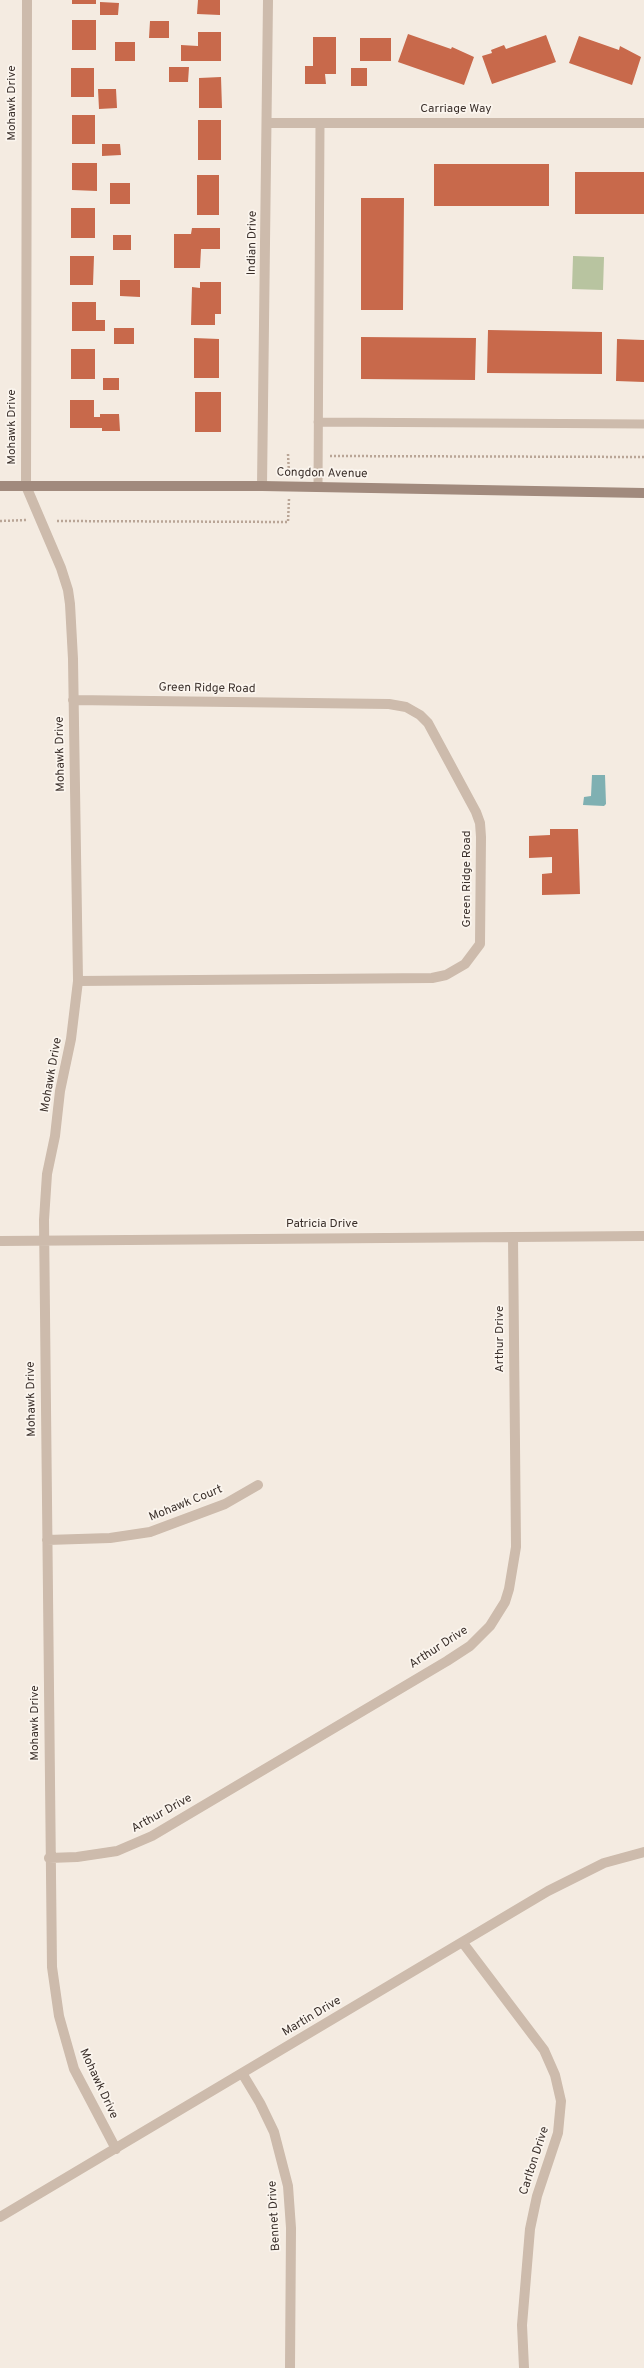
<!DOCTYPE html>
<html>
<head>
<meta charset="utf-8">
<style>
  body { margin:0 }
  canvas { display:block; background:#f4ebe1 }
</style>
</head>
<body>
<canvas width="644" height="2368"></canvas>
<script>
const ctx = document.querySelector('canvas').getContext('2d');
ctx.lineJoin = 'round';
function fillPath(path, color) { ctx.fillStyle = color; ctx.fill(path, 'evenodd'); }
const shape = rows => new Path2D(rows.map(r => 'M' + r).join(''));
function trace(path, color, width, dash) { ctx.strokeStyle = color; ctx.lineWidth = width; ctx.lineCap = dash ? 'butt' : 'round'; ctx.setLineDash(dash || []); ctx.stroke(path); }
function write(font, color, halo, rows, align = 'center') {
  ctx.font = font + ' Overpass,sans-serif'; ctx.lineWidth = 3.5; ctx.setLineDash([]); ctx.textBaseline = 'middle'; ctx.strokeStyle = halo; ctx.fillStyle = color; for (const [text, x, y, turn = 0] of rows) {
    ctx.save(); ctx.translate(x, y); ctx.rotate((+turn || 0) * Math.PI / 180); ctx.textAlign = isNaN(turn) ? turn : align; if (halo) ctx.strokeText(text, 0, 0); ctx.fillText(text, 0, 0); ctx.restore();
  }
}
fillPath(shape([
  [573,256,604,257,603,290,572,289]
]), '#b8c4a0');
fillPath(shape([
  [592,775,605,775,606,804,604,806,583,805,584,797,591,796]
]), '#7fb0b2');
fillPath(shape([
  [72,0,96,0,96,4,72,4],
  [198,0,220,0,220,15,197,14],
  [100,2,119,3,118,15,100,15],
  [72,20,96,20,96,50,72,50],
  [150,21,169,21,169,38,149,38],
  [198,32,221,32,221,61,181,61,181,45,198,46],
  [408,34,451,49,452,47,474,57,464,85,398,62],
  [546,35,556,62,492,84,482,56,492,53,491,50,504,45,506,49],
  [579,36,619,50,620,46,641,57,632,85,569,63],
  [313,37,336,37,336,74,325,74,326,84,305,84,305,66,313,66],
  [360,38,391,38,391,61,360,61],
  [115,42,135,42,135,61,115,61],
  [169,67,189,67,188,82,169,82],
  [71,68,94,68,94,97,71,97],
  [351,68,367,68,367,86,351,86],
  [221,77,222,108,199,108,199,78],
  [98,89,116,89,117,108,99,109],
  [72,115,95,115,95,144,72,144],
  [198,120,221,120,221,160,198,160],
  [102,144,120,144,121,155,102,156],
  [72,163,97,163,97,191,72,190],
  [434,164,549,164,549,206,434,206],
  [575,172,644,172,644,214,575,214],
  [197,175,219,175,219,215,197,215],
  [110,183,130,183,130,204,110,204],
  [361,198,404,198,403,310,361,310],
  [71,208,95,208,95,238,71,238],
  [192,228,220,228,220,249,201,249,200,268,174,268,174,234,191,234],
  [113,235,131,235,131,250,113,250],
  [70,256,94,256,93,285,70,285],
  [120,280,140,280,140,297,120,296],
  [200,282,221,282,221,314,215,314,215,325,191,325,192,287,200,288],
  [72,302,96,302,96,320,105,320,105,331,72,331],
  [114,328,134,328,134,344,114,344],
  [488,330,602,332,602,374,487,373],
  [361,337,476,338,475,380,361,379],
  [194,338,219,339,219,378,194,378],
  [617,339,644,340,644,382,616,381],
  [71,349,95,349,95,379,71,379],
  [103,378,119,378,119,390,103,390],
  [195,392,221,392,221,432,195,432],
  [70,400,94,400,94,417,100,417,100,414,119,414,120,431,102,431,102,428,70,428],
  [550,829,578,829,580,894,542,895,542,874,552,873,552,857,529,858,529,836,550,835]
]), '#c8694b');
trace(shape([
  [288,454,289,474],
  [330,456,644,457],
  [0,521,27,520],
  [57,521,288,522,289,499]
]), '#b9a596', 2.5, [2, 2]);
trace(shape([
  [318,422,644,424],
  [318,487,320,123]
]), '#cdbbac', 9);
trace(shape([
  [27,0,26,486,61,568,68,590,70,604,73,659,78,981,71,1039,60,1091,55,1136,47,1174,44,1220,52,1967,59,2016,74,2069,116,2149],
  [268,123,644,123],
  [262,486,268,0],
  [73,700,389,704,406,707,420,715,428,723,476,812,480,823,481,837,480,944,465,964,446,975,432,978,78,981],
  [0,1241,644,1236],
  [47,1540,110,1538,150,1532,225,1504,258,1485],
  [49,1858,77,1857,117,1851,152,1836,447,1661,470,1646,490,1626,505,1602,509,1589,516,1547,513,1237],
  [463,1943,544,2050,555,2075,561,2101,558,2133,537,2196,530,2229,522,2325,524,2368],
  [242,2073,260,2103,274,2132,288,2186,291,2228,290,2368],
  [0,2217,548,1891,604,1863,644,1852]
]), '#cdbbac', 10);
trace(shape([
  [0,486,262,486,644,493]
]), '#a18a7d', 10);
write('12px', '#3b302b', '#fbf5ee', [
  ["Mohawk Drive",13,103,-90],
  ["Carriage Way",456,110],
  ["Indian Drive",253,243,-89],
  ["Mohawk Drive",13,427,-90],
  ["Congdon Avenue",322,474,1],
  ["Green Ridge Road",207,689,1],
  ["Mohawk Drive",61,754,-91],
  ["Green Ridge Road",468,879,-90],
  ["Mohawk Drive",52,1075,-80],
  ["Patricia Drive",322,1225],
  ["Arthur Drive",501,1339,-90],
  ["Mohawk Drive",32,1399,-91],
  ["Mohawk Court",186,1504,-22],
  ["Arthur Drive",439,1648,-33],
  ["Mohawk Drive",36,1723,-90],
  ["Arthur Drive",162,1814,-29],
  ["Martin Drive",312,2017,-31],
  ["Mohawk Drive",98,2084,65],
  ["Carlton Drive",535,2161,-72],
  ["Bennet Drive",275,2216,-93]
]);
</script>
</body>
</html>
